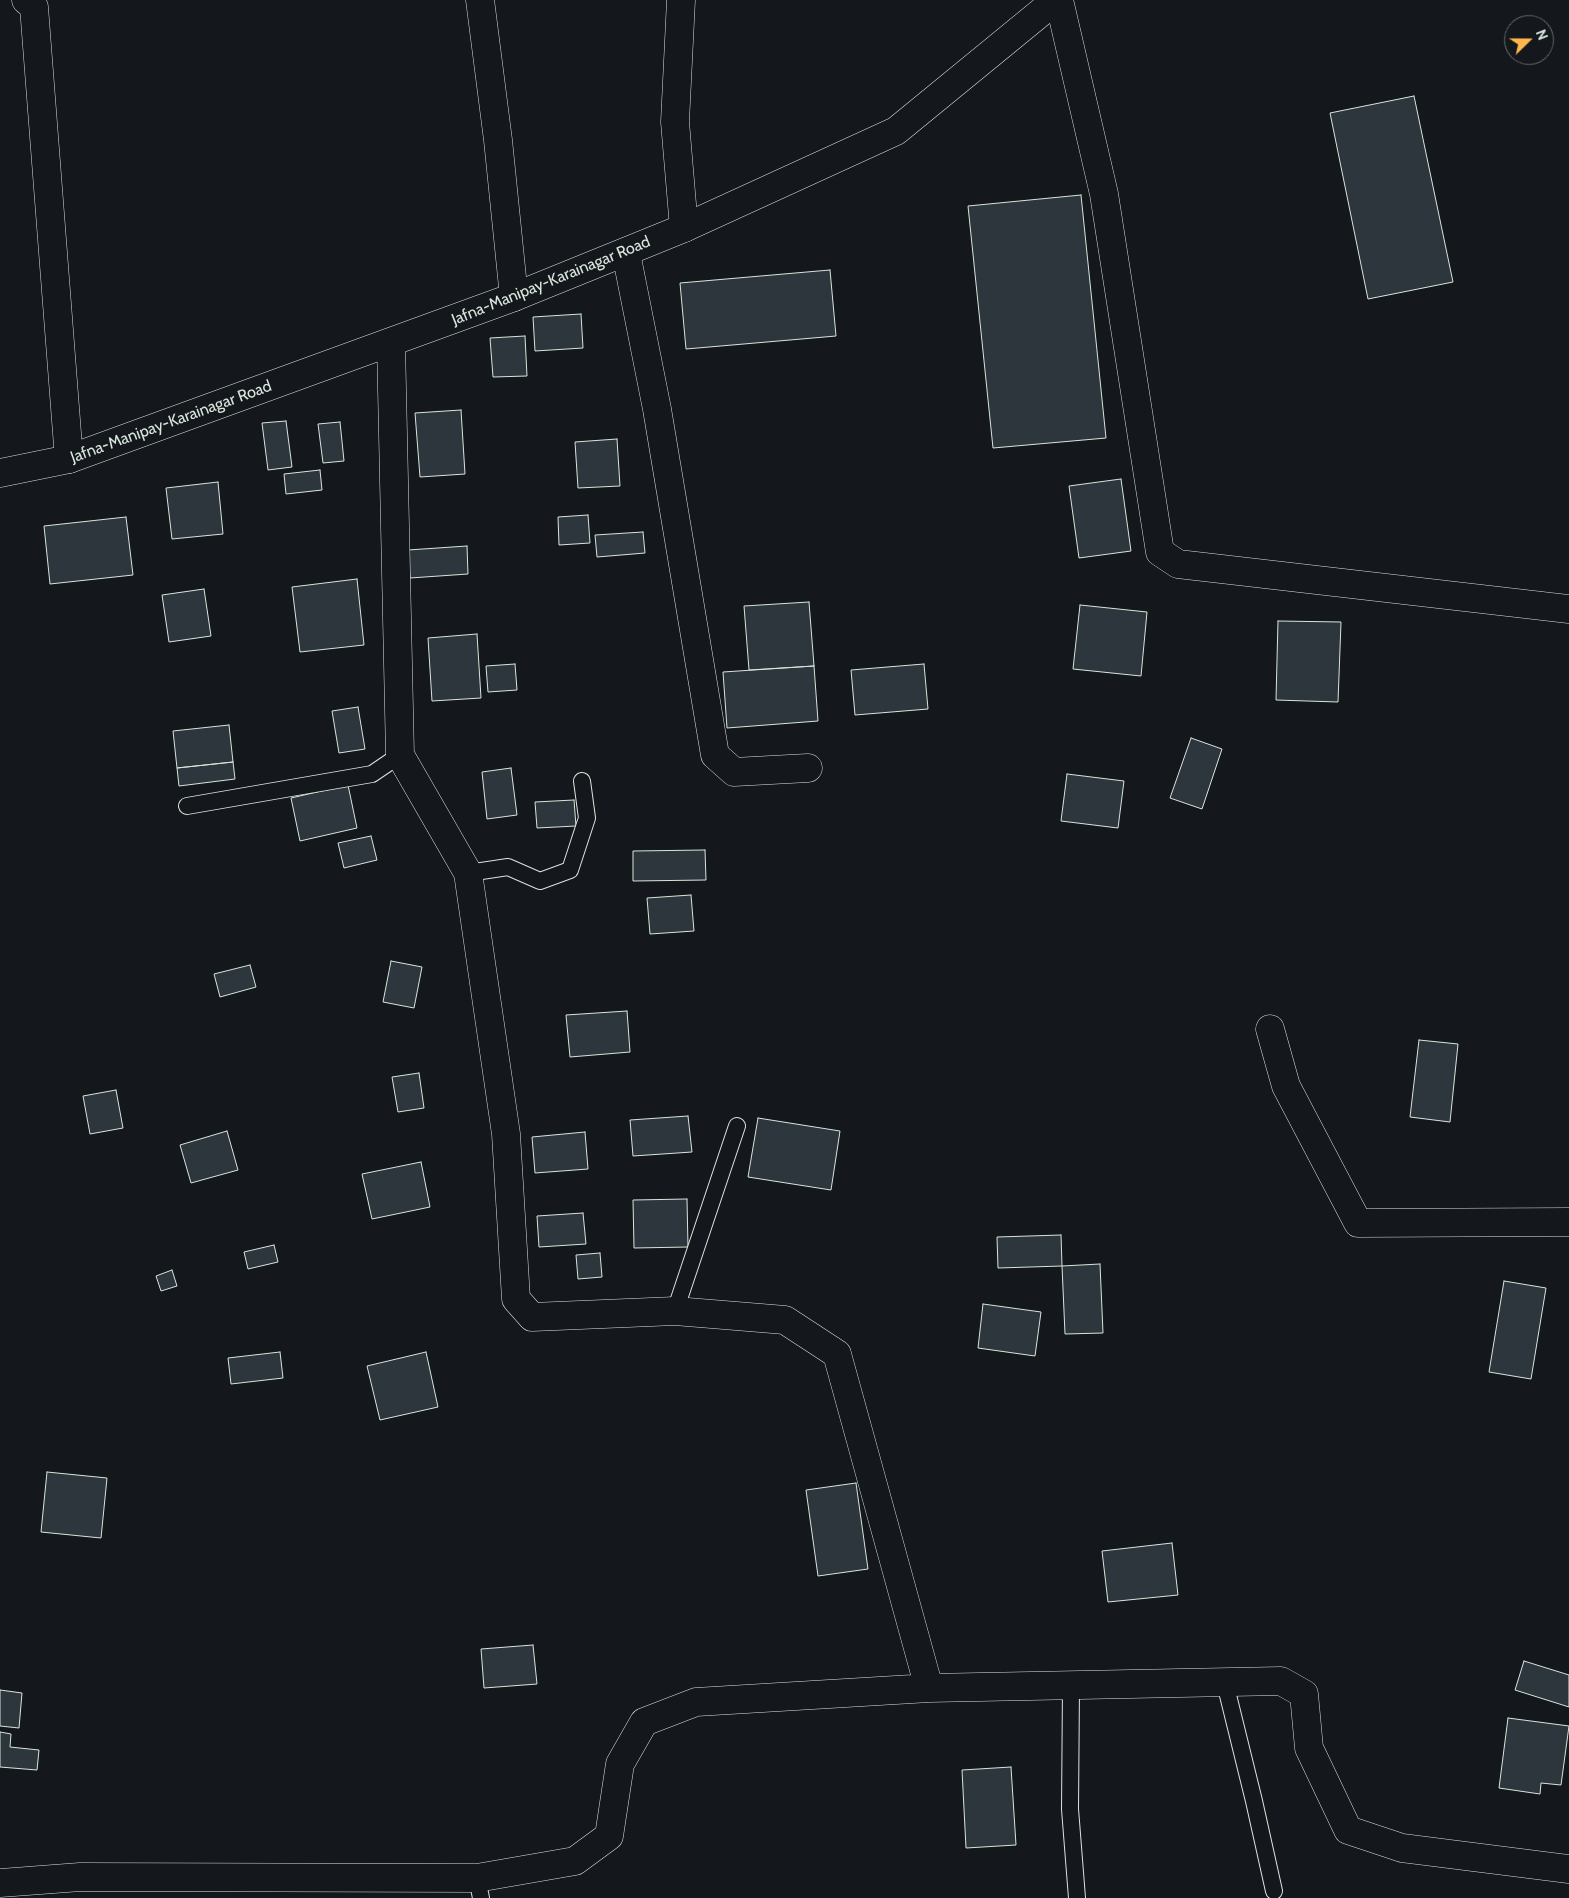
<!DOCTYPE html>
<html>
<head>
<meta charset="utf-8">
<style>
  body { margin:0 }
  #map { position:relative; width:1569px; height:1898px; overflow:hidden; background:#14181c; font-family:Cabin,sans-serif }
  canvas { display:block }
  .north { position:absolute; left:1504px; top:15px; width:50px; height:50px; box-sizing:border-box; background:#14181c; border:1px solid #626a69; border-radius:50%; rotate:68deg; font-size:14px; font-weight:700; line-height:20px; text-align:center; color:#d8e6dc }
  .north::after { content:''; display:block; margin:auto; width:18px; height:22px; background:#ffb74d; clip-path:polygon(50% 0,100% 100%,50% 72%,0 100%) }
</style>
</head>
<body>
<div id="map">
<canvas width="1569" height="1898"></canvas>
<div class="north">N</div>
</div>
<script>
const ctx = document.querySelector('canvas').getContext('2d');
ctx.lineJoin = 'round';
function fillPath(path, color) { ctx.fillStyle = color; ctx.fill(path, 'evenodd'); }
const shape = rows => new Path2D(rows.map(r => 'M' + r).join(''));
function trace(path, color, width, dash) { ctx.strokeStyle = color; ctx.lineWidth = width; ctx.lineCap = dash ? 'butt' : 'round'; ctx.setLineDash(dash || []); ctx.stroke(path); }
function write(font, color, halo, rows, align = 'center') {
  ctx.font = font + ' Cabin,sans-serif'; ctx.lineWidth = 4; ctx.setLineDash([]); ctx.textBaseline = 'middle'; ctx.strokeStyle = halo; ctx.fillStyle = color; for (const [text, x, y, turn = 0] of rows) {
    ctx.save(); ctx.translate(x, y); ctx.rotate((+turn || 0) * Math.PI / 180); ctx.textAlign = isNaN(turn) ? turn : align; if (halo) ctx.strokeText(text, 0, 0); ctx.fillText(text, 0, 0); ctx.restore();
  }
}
const building = shape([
  [1414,96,1453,282,1368,299,1330,113,1414,96],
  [1081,195,1106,438,993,448,968,206,1081,195],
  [830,270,836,336,686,349,680,283,830,270],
  [581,314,583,348,535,351,533,317,581,314],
  [525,336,527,376,493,377,490,338,525,336],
  [461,410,465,474,420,477,415,413,461,410],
  [286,421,292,467,268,470,262,423,286,421],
  [340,422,344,461,323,463,318,424,340,422],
  [617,439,620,486,578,488,575,442,617,439],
  [320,470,322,490,286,494,284,474,320,470],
  [1121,479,1131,551,1079,558,1069,486,1121,479],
  [218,482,223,534,172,539,166,488,218,482],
  [588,515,590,543,559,545,558,517,588,515],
  [126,517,133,575,50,584,44,526,126,517],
  [643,532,645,553,597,557,595,535,643,532],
  [467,546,468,574,410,578,408,550,467,546],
  [357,579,364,645,300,652,292,587,357,579],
  [204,589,211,636,169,642,162,595,204,589],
  [809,602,814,666,749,670,744,606,809,602],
  [1080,605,1147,612,1141,676,1073,669,1080,605],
  [1278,621,1341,622,1338,702,1276,700,1278,621],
  [477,634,481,698,432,701,428,638,477,634],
  [515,664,517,690,488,692,486,666,515,664],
  [924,664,928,709,855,715,851,670,924,664],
  [814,666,818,721,727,728,723,672,814,666],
  [358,707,365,749,339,753,332,711,358,707],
  [229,725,233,762,177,768,173,731,229,725],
  [1191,738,1222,749,1202,809,1170,798,1191,738],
  [233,762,235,779,179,786,177,768,233,762],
  [511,768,517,815,487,819,482,772,511,768],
  [1067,774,1124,781,1118,828,1061,821,1067,774],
  [348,785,357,828,300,841,291,798,348,785],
  [574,800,576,826,537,828,535,802,574,800],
  [371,836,377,860,344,868,338,843,371,836],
  [705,850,706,880,633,881,633,851,705,850],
  [691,895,694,931,650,934,647,898,691,895],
  [391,961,422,967,414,1008,383,1002,391,961],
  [250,965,256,987,220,997,214,974,250,965],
  [627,1011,630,1052,570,1057,566,1015,627,1011],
  [1419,1040,1458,1044,1450,1122,1410,1117,1419,1040],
  [419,1073,424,1108,398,1112,392,1077,419,1073],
  [116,1090,123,1128,90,1134,83,1096,116,1090],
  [688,1116,692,1152,633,1156,630,1120,688,1116],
  [758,1118,840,1131,831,1190,748,1177,758,1118],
  [227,1131,238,1170,191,1183,180,1145,227,1131],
  [585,1132,588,1169,535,1173,532,1137,585,1132],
  [421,1162,430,1207,372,1219,362,1174,421,1162],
  [687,1199,688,1247,634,1248,633,1200,687,1199],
  [583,1213,586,1244,539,1247,537,1216,583,1213],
  [1061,1235,1062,1266,998,1268,997,1237,1061,1235],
  [274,1245,278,1262,248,1269,244,1252,274,1245],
  [600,1253,602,1277,578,1279,576,1255,600,1253],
  [1100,1264,1103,1333,1065,1334,1062,1266,1100,1264],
  [172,1270,177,1286,161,1291,156,1276,172,1270],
  [1504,1281,1546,1288,1531,1379,1489,1372,1504,1281],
  [983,1304,1041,1312,1035,1356,978,1348,983,1304],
  [280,1352,283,1378,231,1384,228,1358,280,1352],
  [426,1352,438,1407,380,1420,367,1366,426,1352],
  [47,1472,107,1478,101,1538,41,1532,47,1472],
  [856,1483,868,1569,818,1576,806,1490,856,1483],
  [1172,1543,1178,1595,1108,1602,1102,1551,1172,1543],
  [533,1645,537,1684,484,1688,481,1649,533,1645],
  [1524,1661,1569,1675,1569,1707,1515,1690,1524,1661],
  [0,1690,22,1693,19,1728,0,1726,0,1690],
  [1508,1718,1569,1726,1561,1785,1541,1783,1540,1794,1499,1788,1508,1718],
  [0,1732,11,1734,10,1747,39,1750,37,1770,0,1767,0,1732],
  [1011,1767,1016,1845,966,1848,962,1770,1011,1767]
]);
fillPath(building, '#2c363c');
trace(building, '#d8e6dc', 1);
const lane = shape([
  [187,806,372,774,400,755],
  [468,873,508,867,540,881,570,870,587,818,582,781],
  [675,1311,737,1126],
  [1225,1683,1254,1801,1274,1891],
  [1071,1686,1070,1809,1077,1898],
  [477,1878,481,1898]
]);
const street = shape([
  [26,0,34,7,69,459],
  [480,0,498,140,514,297],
  [681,0,675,122,684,228],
  [1059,0,1104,194,1160,552,1178,564,1569,609],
  [626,253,657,409,715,755,734,772,808,768],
  [391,343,400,755,468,873,506,1134,516,1299,532,1317,675,1311,785,1320,837,1354,929,1688],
  [1270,1029,1286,1086,1358,1223,1569,1222],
  [0,1883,80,1877,477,1878,575,1861,609,1836,620,1764,644,1722,696,1702,929,1688,1281,1681,1304,1694,1309,1748,1348,1830,1402,1848,1569,1869]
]);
const primary = shape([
  [0,473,69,459,514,297,684,228,896,131,1056,0]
]);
trace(lane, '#d8e6dc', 18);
trace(street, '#d8e6dc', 29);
trace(primary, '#d8e6dc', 29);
trace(lane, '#14181c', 16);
trace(street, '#14181c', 28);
trace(primary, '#14181c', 28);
write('16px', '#d8e6dc', '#14181c', [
  ["Jafna-Manipay-Karainagar Road",551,281,-22],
  ["Jafna-Manipay-Karainagar Road",171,422,-20]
]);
</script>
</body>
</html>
